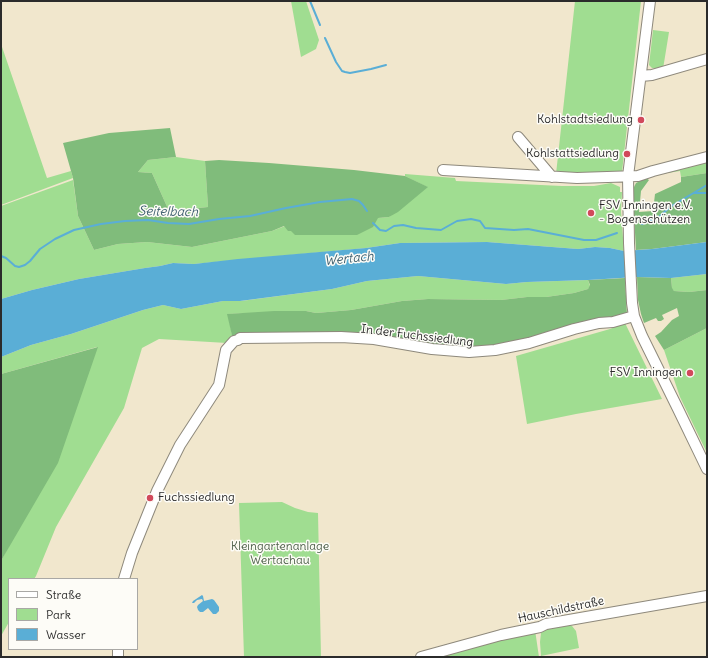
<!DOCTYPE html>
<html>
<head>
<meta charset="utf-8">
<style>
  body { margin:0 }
  #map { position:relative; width:708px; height:658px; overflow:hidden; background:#f1e7cd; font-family:Delius,sans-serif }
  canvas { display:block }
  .frame { position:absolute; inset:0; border:2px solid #2b2b2b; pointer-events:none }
  .legend { position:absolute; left:8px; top:578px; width:130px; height:72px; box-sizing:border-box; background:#fdfcf7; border:1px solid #a9a8a5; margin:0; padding:5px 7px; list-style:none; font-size:12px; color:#2b2b2b }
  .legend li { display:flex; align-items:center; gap:8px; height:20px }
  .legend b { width:20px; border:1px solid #a9a8a5 }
</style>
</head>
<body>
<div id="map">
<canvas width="708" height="658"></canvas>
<div class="frame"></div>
<ul class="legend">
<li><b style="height:5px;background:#fff"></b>Straße</li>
<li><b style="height:11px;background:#a0dd91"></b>Park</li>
<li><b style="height:11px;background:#5aaed6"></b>Wasser</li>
</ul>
</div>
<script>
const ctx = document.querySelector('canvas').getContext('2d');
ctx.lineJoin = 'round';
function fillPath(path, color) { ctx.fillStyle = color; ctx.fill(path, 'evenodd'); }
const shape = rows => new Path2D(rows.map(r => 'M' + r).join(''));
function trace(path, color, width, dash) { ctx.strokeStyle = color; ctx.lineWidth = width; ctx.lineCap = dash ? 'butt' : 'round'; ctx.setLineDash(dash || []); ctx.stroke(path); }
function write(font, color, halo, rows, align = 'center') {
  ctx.font = font + ' Delius,sans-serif'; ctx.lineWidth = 3; ctx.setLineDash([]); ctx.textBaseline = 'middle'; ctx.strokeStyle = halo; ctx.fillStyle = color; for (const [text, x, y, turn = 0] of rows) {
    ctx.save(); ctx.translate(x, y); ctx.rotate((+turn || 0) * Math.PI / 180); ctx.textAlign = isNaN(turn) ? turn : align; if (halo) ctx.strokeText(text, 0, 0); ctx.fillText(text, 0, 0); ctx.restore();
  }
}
fillPath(shape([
  [291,1,306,1,319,40,316,49,301,57],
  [575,1,641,1,622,172,556,174],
  [653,30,669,32,663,69,652,68,649,65],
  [1,44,47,178,71,171,73,178,1,205],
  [176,157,205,161,208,207,169,211,152,173,138,172,148,160],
  [707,159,707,173,681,177,680,171,655,175],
  [405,174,455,178,456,181,562,186,594,186,611,183,620,187,620,192,622,192,621,211,624,251,610,248,595,247,578,249,487,242,400,243,366,248,312,253,194,264,173,263,160,266,145,268,79,279,32,290,1,299,1,206,73,180,78,216,94,250,118,244,147,242,192,247,272,231,285,226,389,217,427,187,405,176],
  [707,274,707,290,689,292,674,291,672,289,671,278],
  [418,276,506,284,527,282,588,280,590,286,588,289,574,293,546,297,527,297,501,300,428,299,402,301,351,310,316,313,306,311,228,314,233,340,227,343,159,339,142,348,124,408,56,527,36,576,34,579,9,579,9,622,1,636,1,561,9,546,97,347,1,374,1,357,31,345,71,334,143,310,163,305,181,309,223,301,241,301,332,289,367,281],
  [625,323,662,399,576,414,527,424,516,356,610,329],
  [707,328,707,453,680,397,664,350],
  [282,502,295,508,308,512,318,513,321,657,244,657,239,503],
  [565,624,572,626,576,631,579,648,541,656,540,642,541,633,544,628],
  [535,630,539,657,428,657]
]), '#a0dd91');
fillPath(shape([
  [170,128,176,157,148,160,138,172,152,173,169,211,208,207,205,161,219,160,269,163,354,170,405,176,428,187,398,212,389,217,378,218,373,227,357,235,295,235,291,231,288,231,284,226,272,231,192,247,147,242,118,244,94,250,78,216,73,178,63,143,109,133],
  [707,173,707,242,652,249,636,250,633,198,634,187,636,183,646,178,649,180,641,191,639,212,653,211,655,194,681,182,681,177],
  [637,277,671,278,672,288,674,291,689,292,707,290,707,328,664,350,655,336,661,332,672,320,679,316,677,308,662,315,664,319,661,321,658,321,656,318,644,323,641,314,638,300],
  [625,278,627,315,495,350,375,339,233,340,227,314,274,311,306,311,316,313,351,310,402,301,428,299,501,300,527,297,546,297,574,293,588,289,590,285,588,280],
  [98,347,58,463,1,561,1,374]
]), '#80bc7b');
fillPath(shape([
  [487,242,578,249,595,247,610,248,624,251,652,249,707,242,707,274,671,278,637,277,588,280,527,282,506,284,418,276,367,281,332,289,240,301,223,301,181,309,163,305,143,310,71,334,31,345,1,357,1,299,32,290,79,279,145,268,160,266,173,263,194,264,238,259,366,248,400,243],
  [202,595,203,596,204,601,212,599,214,600,219,607,219,611,216,614,213,614,208,608,203,612,200,612,198,610,197,607,198,605,203,601,202,599,197,600,194,603,192,603,193,601]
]), '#5aaed6');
trace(shape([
  [310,1,320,25],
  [325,38,336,62,342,71,345,72,350,73,371,69,386,65],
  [694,193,707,193],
  [373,223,380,230,386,231,394,226,403,225,416,228,441,230,457,221,471,219,480,221,485,228,514,230,528,229,584,240,596,240,617,233],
  [642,224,659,217,670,207,707,185],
  [1,256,6,258,15,266,19,267,25,265,30,261,40,249,55,239,74,230,101,224,125,221,148,220,168,223,189,224,219,219,250,216,286,208,320,202,352,199,359,201,363,205,367,211]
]), '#5aaed6', 2);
const minor = shape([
  [650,1,628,176,629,243,632,303,634,316,642,336,678,409,707,469],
  [641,76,652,75,707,59],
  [518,137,552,177],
  [443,170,577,178,638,176,653,171,707,157],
  [124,579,132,553,157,491,180,445,219,385,226,350,234,341,238,340,240,338,341,337,374,339,432,349,469,352,495,350,529,343,574,329,599,323,613,322,634,316],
  [118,649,118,657],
  [421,657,501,635,540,627,546,624,707,596]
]);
trace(minor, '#8e897c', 12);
trace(minor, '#fff', 10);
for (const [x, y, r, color] of [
  [641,120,4,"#d1495b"],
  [627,154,4,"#d1495b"],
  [591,213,4,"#d1495b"],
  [690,373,4,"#d1495b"],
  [150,498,4,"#d1495b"]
]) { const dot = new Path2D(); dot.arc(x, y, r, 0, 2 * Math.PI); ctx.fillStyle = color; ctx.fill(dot); trace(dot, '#fdfcf7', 1.5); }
write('12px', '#2b2b2b', '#fdfcf7', [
  ["Kohlstadtsiedlung",633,120],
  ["Kohlstattsiedlung",619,154],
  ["FSV Inningen e.V.",599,206,"left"],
  ["- Bogenschützen",599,220,"left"],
  ["FSV Inningen",682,373],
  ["Fuchssiedlung",158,498,"left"]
], 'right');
write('12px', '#2b2b2b', '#fdfcf7', [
  ["In der Fuchssiedlung",417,336,7],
  ["Hauschildstraße",561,610,-12]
]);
write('12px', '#4e604a', '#fdfcf7', [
  ["Kleingartenanlage",280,547],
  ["Wertachau",280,561]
]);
write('italic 13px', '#3e5f6f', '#fdfcf7', [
  ["Seitelbach",168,212,1],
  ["Wertach",349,259,-6]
]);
</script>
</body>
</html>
